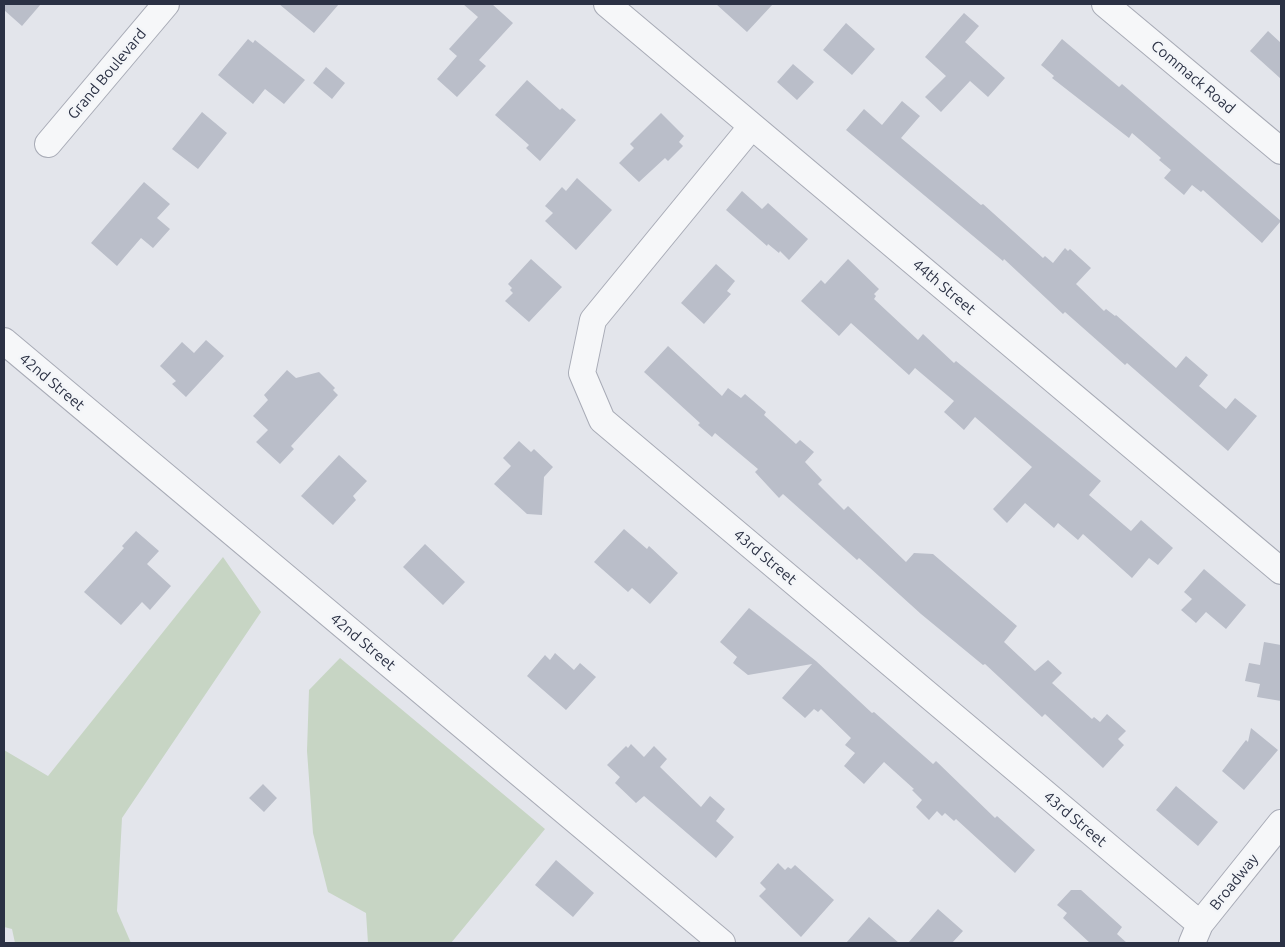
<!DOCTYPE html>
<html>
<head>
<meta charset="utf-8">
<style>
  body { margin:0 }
  #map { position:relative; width:1285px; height:947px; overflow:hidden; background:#e3e5eb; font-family:Ubuntu,sans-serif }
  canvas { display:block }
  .frame { position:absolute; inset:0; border:5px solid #2b3144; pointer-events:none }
</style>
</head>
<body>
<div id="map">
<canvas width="1285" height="947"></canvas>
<div class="frame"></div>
</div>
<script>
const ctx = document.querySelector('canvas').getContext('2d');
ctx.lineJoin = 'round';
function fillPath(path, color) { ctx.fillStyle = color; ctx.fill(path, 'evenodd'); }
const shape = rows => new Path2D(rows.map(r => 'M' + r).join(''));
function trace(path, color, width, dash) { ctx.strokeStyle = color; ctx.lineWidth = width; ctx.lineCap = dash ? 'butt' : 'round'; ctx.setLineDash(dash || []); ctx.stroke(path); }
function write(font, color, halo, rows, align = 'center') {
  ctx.font = font + ' Ubuntu,sans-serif'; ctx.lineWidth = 5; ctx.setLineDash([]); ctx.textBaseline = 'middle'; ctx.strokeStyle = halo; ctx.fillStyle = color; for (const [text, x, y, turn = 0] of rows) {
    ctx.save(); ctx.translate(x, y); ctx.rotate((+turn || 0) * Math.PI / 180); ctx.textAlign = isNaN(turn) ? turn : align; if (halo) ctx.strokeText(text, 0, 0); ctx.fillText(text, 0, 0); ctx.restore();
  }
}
fillPath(shape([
  [223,557,261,612,122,818,117,911,131,943,15,943,12,929,4,927,4,750,48,776],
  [340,658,545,829,451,943,368,943,366,913,328,892,313,833,307,751,309,690]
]), '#c7d5c4');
fillPath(shape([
  [4,4,41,4,22,26,4,10],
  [279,4,339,4,314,33],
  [463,4,492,4,513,23,479,60,486,66,457,97,437,79,457,56,449,49,478,17],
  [716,4,773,4,747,32],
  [964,13,979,26,965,42,1005,78,988,97,970,81,941,112,925,97,946,76,925,57],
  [846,23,875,49,852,75,823,50],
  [1268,31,1281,43,1281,79,1250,51],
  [248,39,253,43,255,40,305,80,284,104,265,89,253,104,218,75],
  [1062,39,1119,87,1122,84,1281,221,1262,243,1203,190,1201,192,1192,185,1184,195,1164,178,1171,170,1159,160,1161,158,1132,133,1129,138,1052,78,1054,76,1041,65],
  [793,64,814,82,797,100,777,82],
  [326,67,345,83,332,99,313,83],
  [527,80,560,110,562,108,576,120,540,161,526,148,529,145,495,115],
  [902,101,920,116,901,138,981,205,983,204,1043,258,1045,256,1053,263,1065,248,1068,251,1070,249,1091,268,1076,284,1104,311,1106,309,1115,316,1116,315,1176,368,1186,356,1208,375,1199,386,1226,409,1235,398,1257,416,1228,451,1127,363,1125,365,1065,312,1063,314,1004,259,1003,261,846,130,864,109,882,125],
  [202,112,227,133,198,169,172,149],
  [661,113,684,136,679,142,683,146,668,161,665,158,639,182,619,163,634,148,630,144],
  [577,178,612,210,576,250,545,221,553,213,545,206,562,187,566,191],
  [144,182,170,204,157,218,170,229,153,248,141,238,117,266,91,243],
  [742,191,762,209,768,203,808,239,789,260,780,251,779,253,768,244,767,246,726,210],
  [531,259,562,287,529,322,505,301,513,293,510,290,512,288,508,284],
  [848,259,879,289,874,294,876,296,874,299,918,340,923,334,954,363,956,361,1101,481,1089,495,1131,531,1141,520,1173,548,1158,565,1149,558,1132,578,1083,534,1078,540,1058,523,1054,528,1025,503,1007,523,993,509,1032,467,975,417,964,430,944,412,954,401,915,368,909,375,851,323,839,336,801,301,821,280,825,284],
  [716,264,735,281,727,291,731,294,704,324,681,303],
  [206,340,224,356,186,397,172,384,176,381,160,366,182,342,194,353],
  [668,346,722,396,728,388,741,398,745,394,766,412,764,415,796,444,800,440,814,452,805,462,822,480,818,484,844,510,848,506,906,562,914,553,933,554,1017,626,1004,642,1035,671,1048,660,1062,673,1052,683,1092,719,1094,717,1100,722,1107,714,1126,731,1118,739,1124,745,1103,768,1045,714,1042,717,985,664,983,665,921,614,859,558,857,560,783,494,779,498,755,472,758,469,715,433,712,437,698,425,700,423,644,372],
  [287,370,296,378,319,372,335,388,333,390,338,395,291,446,294,449,280,464,256,442,268,430,253,416,268,400,264,395],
  [519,441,531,452,534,449,553,467,544,477,542,515,527,514,494,484,511,466,503,458],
  [339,455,367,481,353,496,356,500,333,525,301,496],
  [624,529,647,549,649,546,678,573,650,604,632,588,628,592,594,562],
  [136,531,159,551,147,564,171,586,150,610,142,602,121,625,84,592,124,548,122,546],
  [425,544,465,582,443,605,403,567],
  [1204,569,1246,605,1226,629,1206,612,1196,623,1181,610,1192,599,1184,592],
  [749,608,816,661,872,713,874,712,933,764,936,761,995,818,997,816,1035,850,1015,873,956,819,954,821,945,813,942,816,937,811,929,820,916,807,922,800,912,790,914,789,884,762,864,784,844,766,855,753,845,745,851,738,821,709,818,712,814,709,805,718,782,698,812,664,748,675,733,663,737,657,720,642],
  [1264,642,1281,645,1281,701,1257,697,1260,684,1245,681,1249,663,1260,665],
  [555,653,574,670,580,663,596,677,566,710,527,676,545,655,550,660],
  [1251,728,1278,750,1244,790,1222,771,1246,740,1248,742],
  [631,744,644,757,654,746,667,759,660,767,701,807,710,796,725,809,716,821,734,837,716,858,644,796,636,803,615,783,620,777,607,765,626,746,628,748],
  [263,784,277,798,264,812,249,798],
  [1176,786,1218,822,1198,846,1156,810],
  [556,860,594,893,573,917,535,885],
  [778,863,785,870,788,867,791,869,795,865,834,900,801,937,759,896,766,889,760,883],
  [1071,890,1081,890,1122,927,1117,934,1127,943,1090,943,1063,918,1067,913,1057,905],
  [938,909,963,931,952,943,908,943],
  [869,917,899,943,846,943]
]), '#babec9');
const street = shape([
  [607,4,1281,571],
  [1105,4,1281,151],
  [752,126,593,320,582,373,602,420,1200,924],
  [48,144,166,4],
  [4,341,722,943],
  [1192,943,1200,924,1281,823]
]);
trace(street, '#a8abb6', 28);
trace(street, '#f6f7f9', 26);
write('15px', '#2b3144', '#f3f5f8', [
  ["Grand Boulevard",107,74,-50],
  ["Commack Road",1193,77,40],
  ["44th Street",944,287,40],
  ["42nd Street",52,382,40],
  ["43rd Street",765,557,40],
  ["42nd Street",363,642,40],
  ["43rd Street",1075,819,40],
  ["Broadway",1234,882,-51]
]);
</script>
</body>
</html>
